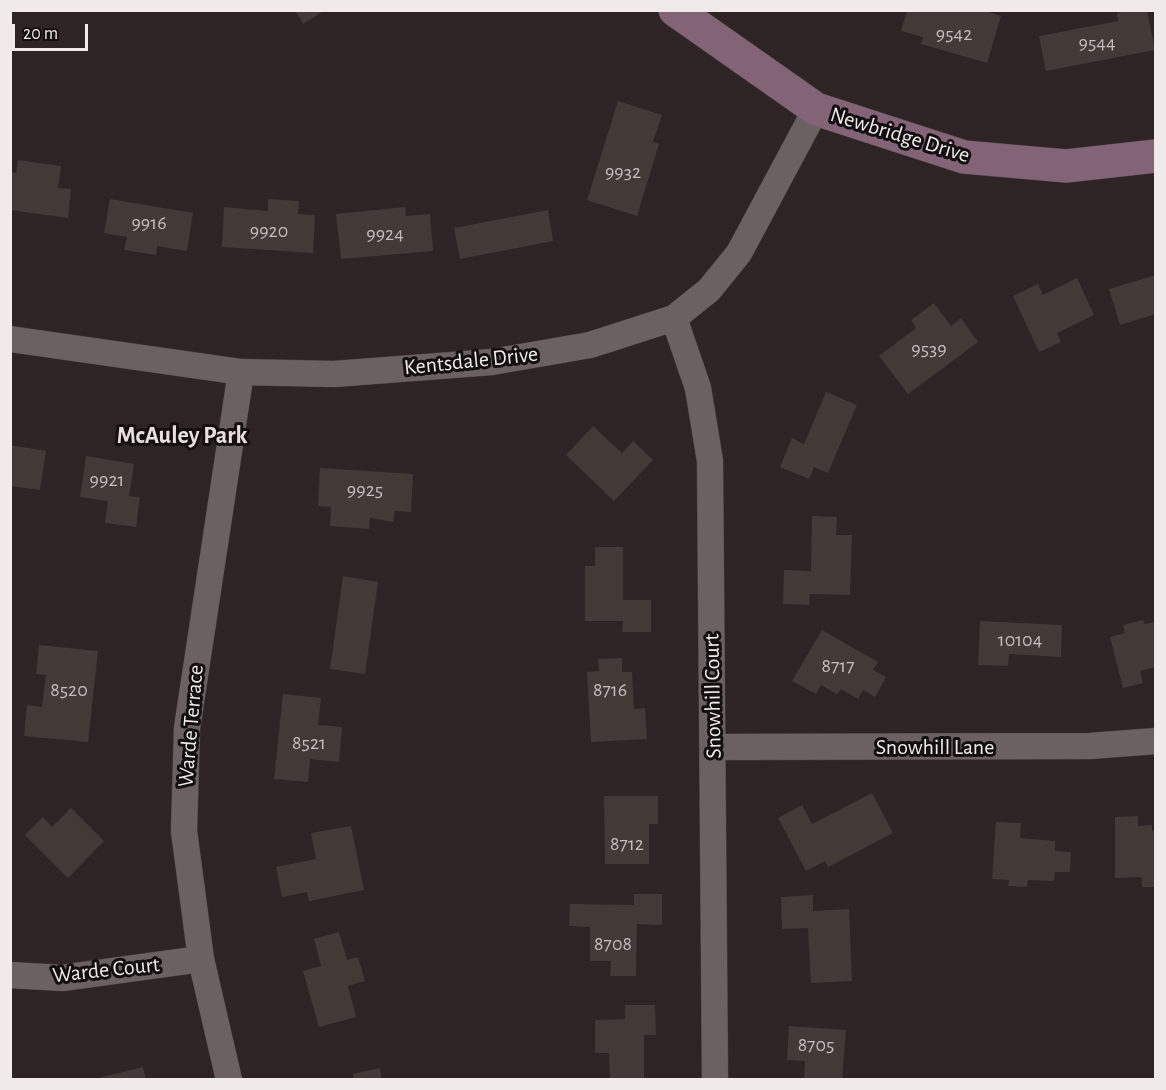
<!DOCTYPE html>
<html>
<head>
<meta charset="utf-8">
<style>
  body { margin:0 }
  #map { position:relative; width:1166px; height:1090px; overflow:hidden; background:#2e2426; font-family:"Alegreya Sans",sans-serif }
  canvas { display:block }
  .frame { position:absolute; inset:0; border:12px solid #f1eaeb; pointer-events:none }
  .scale { position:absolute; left:12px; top:24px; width:76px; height:27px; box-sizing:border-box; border:3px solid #f1eaeb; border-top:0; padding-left:8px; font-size:18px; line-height:21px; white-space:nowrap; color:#f1eaeb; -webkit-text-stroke:4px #130f10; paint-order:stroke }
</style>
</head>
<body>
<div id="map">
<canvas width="1166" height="1090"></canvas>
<div class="frame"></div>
<div class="scale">20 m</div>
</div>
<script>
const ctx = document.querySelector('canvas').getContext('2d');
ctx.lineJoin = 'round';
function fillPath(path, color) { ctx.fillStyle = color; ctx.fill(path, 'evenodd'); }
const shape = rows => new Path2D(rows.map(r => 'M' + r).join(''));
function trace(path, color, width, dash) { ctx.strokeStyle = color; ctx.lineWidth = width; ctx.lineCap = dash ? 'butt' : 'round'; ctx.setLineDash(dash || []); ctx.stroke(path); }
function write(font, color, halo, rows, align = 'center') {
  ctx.font = font + ' "Alegreya Sans",sans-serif'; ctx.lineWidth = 6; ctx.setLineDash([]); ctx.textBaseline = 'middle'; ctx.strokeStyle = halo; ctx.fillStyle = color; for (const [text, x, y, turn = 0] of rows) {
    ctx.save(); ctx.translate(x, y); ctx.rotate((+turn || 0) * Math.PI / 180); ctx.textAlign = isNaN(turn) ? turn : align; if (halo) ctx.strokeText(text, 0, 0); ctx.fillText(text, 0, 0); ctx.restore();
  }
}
fillPath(shape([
  [295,10,325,10,303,24],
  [907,10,982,10,1001,16,987,63,921,44,923,37,901,31],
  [1131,10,1147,10,1155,50,1046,71,1039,36,1118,21,1117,13],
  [618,101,662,115,653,142,659,144,637,216,587,200],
  [18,160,61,166,58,188,71,189,68,218,10,210,10,172,16,173],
  [110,199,193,213,187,251,157,246,156,255,124,250,127,237,104,233],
  [268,199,299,201,298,214,315,215,313,253,222,247,224,207,268,211],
  [405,207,406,216,430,214,433,251,341,259,336,214],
  [548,210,553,241,460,259,454,228],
  [1156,275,1156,314,1120,325,1109,289],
  [1077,278,1094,315,1057,333,1061,342,1039,352,1013,296,1038,284,1043,295],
  [934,303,951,326,961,318,978,342,908,394,879,356,916,328,911,320],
  [826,392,857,405,828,473,814,467,809,479,780,467,792,438,804,444],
  [593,426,622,453,633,441,653,460,614,501,566,455],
  [10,445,46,451,40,490,10,486],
  [86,456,134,464,129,496,140,497,136,527,105,523,108,501,80,497],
  [320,468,413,474,411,512,395,511,393,522,370,518,369,529,330,526,331,507,318,506],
  [812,516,837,517,836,535,852,535,850,595,810,594,809,605,783,604,784,570,811,571],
  [595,547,623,547,623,600,651,600,651,632,622,632,623,621,585,621,585,566,595,566],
  [343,576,378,582,365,674,330,669],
  [1143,620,1145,624,1156,622,1156,667,1140,671,1143,683,1123,688,1110,637,1125,633,1123,625],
  [980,621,1062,625,1061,657,1009,654,1008,666,978,665],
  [822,630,878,662,873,670,886,677,875,697,863,690,858,699,841,689,837,694,821,685,816,694,792,681],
  [39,645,98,651,88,742,24,736,27,705,42,707,46,675,36,674],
  [622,658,622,672,632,672,634,709,645,708,647,739,591,742,587,672,599,671,598,659],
  [283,694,321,698,318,725,342,727,339,762,310,759,308,782,274,779],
  [872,793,893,833,828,867,825,861,806,871,778,818,802,805,812,824],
  [604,796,658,796,658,824,649,824,649,864,605,864],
  [71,808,104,841,68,878,25,835,43,817,52,827],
  [1138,816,1138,826,1152,825,1152,831,1156,831,1156,887,1142,887,1142,877,1115,878,1115,817],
  [996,822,1021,823,1020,838,1055,841,1055,851,1071,852,1070,872,1055,872,1054,881,1028,880,1027,887,1008,886,1009,880,992,879],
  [351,826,364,890,309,901,307,892,282,897,276,867,316,859,311,833],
  [634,894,662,894,662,925,637,924,636,976,610,976,611,961,590,961,590,927,569,926,570,904,634,905],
  [813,895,813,911,849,909,852,981,811,983,808,928,782,929,781,897],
  [339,932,347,960,358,957,365,981,348,986,356,1017,319,1027,303,971,321,966,314,939],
  [625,1005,655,1005,656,1035,644,1035,644,1080,610,1080,609,1053,595,1053,595,1020,625,1019],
  [789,1026,846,1030,842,1080,804,1080,805,1061,787,1060],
  [143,1067,146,1080,95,1080,95,1079],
  [380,1068,382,1080,354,1080,353,1074]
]), '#433937');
const street = shape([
  [674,318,698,388,710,461,715,1080],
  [10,339,241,372,334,374,492,362,590,345,674,318,709,290,739,253,816,109],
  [714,747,1090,746,1156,741],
  [10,975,62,978,201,959],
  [229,1080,201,959,184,831,187,728,241,372]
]);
const secondary = shape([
  [675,10,816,109,964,157,1066,166,1156,156]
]);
trace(street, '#4b4244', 27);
trace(secondary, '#4b4244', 34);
trace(street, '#6b6062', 26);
trace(secondary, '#836376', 33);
write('20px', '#c6bebe', null, [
  ["9542",954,34],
  ["9544",1097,43],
  ["9932",623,172],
  ["9916",149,223],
  ["9920",269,231],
  ["9924",385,234],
  ["9539",929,349],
  ["9921",107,480],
  ["9925",365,490],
  ["10104",1020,640],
  ["8717",838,666],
  ["8520",69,690],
  ["8716",610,690],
  ["8521",309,743],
  ["8712",627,844],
  ["8708",613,944],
  ["8705",816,1045]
]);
write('22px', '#f1eaeb', '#130f10', [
  ["Newbridge Drive",900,135,17],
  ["Kentsdale Drive",471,361,-6],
  ["Snowhill Court",713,696,-91],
  ["Warde Terrace",191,726,-85],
  ["Snowhill Lane",935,747],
  ["Warde Court",106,970,-6]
]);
write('bold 24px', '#ebdee1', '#130f10', [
  ["McAuley Park",182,436]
]);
</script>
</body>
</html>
